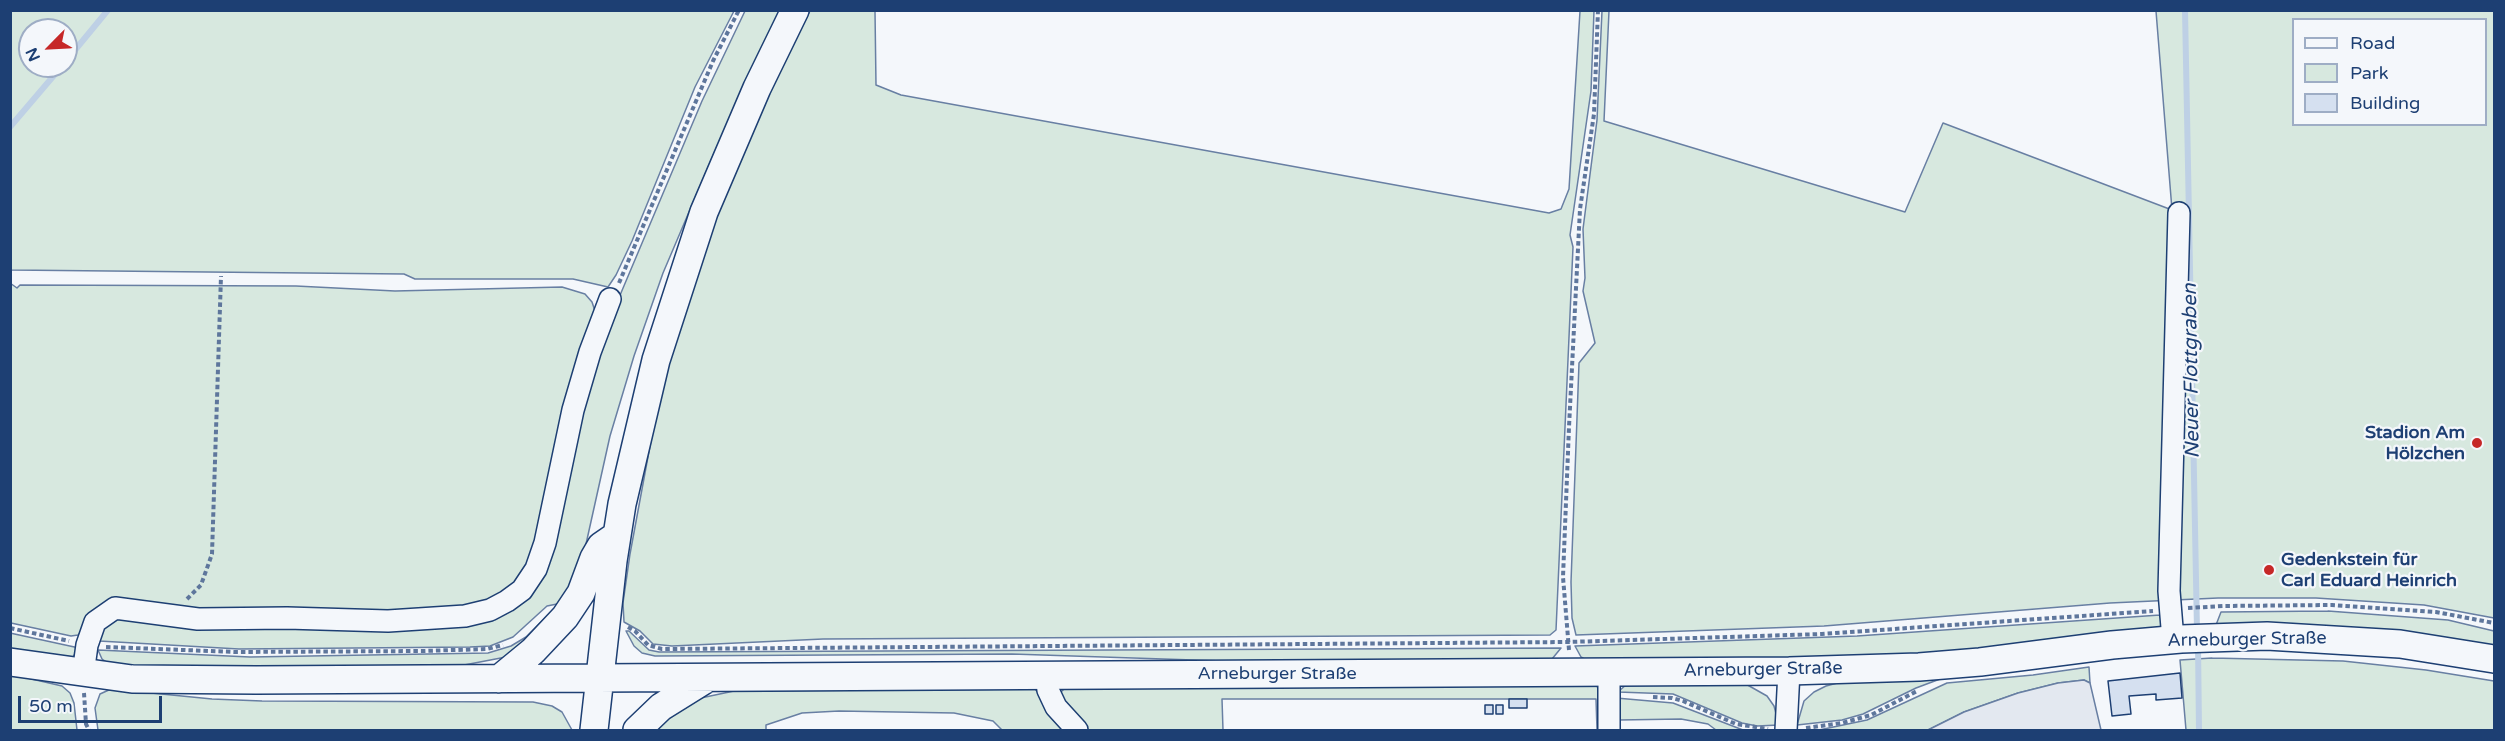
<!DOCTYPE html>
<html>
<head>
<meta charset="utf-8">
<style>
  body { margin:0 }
  #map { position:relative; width:2505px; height:741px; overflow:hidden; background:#f4f7fb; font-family:"Varela Round",sans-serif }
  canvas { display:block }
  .frame { position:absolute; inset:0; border:12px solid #1d3f73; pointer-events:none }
  .legend { position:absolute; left:2292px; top:18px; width:195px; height:108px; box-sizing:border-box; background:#f4f7fb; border:2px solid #9eadc5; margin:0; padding:8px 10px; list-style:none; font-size:18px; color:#1d3f73 }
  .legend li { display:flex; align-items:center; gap:12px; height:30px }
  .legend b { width:30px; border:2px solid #9eadc5 }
  .north { position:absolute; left:18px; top:18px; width:60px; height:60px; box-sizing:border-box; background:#f4f7fb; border:2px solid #9eadc5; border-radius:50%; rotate:246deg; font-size:16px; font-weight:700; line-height:24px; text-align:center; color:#1d3f73 }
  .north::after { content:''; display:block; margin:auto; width:21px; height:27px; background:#c62828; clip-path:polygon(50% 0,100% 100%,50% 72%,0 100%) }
  .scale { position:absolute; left:18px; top:696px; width:144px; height:27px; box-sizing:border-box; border:3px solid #1d3f73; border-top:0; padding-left:8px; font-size:18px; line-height:21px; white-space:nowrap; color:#1d3f73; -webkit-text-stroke:4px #f4f7fb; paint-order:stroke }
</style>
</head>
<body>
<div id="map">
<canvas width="2505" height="741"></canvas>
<div class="frame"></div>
<ul class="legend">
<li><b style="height:8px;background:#f4f7fb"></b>Road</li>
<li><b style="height:16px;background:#d7e8df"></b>Park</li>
<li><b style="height:16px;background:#d5e0f0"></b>Building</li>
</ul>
<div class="north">N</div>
<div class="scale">50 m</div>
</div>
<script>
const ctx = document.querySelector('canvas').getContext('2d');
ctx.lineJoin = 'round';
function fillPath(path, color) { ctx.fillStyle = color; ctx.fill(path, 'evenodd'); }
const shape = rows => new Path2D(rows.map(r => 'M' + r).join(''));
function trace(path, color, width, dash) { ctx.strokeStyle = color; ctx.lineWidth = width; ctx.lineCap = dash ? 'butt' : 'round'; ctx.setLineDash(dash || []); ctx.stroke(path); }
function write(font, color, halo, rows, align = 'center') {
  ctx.font = font + ' "Varela Round",sans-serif'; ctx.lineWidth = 4.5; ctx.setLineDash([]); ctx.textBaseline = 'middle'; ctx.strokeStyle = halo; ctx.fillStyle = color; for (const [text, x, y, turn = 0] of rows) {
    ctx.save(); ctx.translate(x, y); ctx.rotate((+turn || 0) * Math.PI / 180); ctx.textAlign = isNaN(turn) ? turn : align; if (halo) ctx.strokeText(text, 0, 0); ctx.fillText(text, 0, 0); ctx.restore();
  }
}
const green = shape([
  [10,11,11,10,734,11,695,87,632,241,616,275,608,287,573,279,415,279,404,274,11,270,10,11],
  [30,30,66,30,66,66,30,66,30,30],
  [745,11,782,11,715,151,663,273,634,356,610,436,584,553,561,607,557,604,547,606,513,637,490,646,470,647,239,649,99,641,103,628,113,619,123,616,379,627,520,599,599,345,702,101,745,11],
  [810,11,875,11,876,85,901,95,1549,213,1561,209,1569,189,1580,11,1594,11,1591,91,1570,235,1573,247,1556,630,1550,635,823,639,672,646,653,644,640,631,624,622,623,603,630,554,662,381,702,254,735,165,767,93,810,11],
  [1602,11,1609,11,1604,121,1905,212,1943,123,2172,210,2156,11,2494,11,2494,618,2424,605,2316,598,2218,598,2110,603,1824,626,1576,635,1572,618,1571,582,1579,363,1595,343,1583,291,1585,278,1583,229,1597,120,1602,11],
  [2294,20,2486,20,2486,124,2294,124,2294,20],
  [10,283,17,288,20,285,296,286,395,291,562,287,585,294,592,302,595,311,536,548,520,579,504,596,455,612,195,610,115,600,78,635,71,636,11,623,10,283],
  [2328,611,2448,620,2494,631,2494,648,2216,625,2221,612,2328,611],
  [548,615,554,615,506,657,459,666,183,669,111,665,102,659,98,650,250,657,488,653,511,646,526,637,548,615],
  [2160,615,2164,629,1928,655,1805,659,1588,661,1581,657,1575,646,1857,636,2160,615],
  [626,631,629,631,649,650,659,652,1561,648,1552,659,1254,662,1012,654,655,656,642,653,634,646,626,631],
  [10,633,79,648,73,657,11,651,10,633],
  [2212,658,2343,661,2426,670,2494,681,2494,730,2186,730,2180,660,2212,658],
  [2089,667,2090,683,2084,680,2058,683,2018,693,1964,712,1928,730,1819,730,1867,720,1947,683,2033,675,2089,667],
  [10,674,62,686,70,693,74,703,77,730,11,730,10,674],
  [1948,676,1916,688,1863,714,1842,720,1797,725,1804,701,1814,692,1826,686,1841,682,1948,676],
  [1595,683,1604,699,1604,730,1597,730,1596,699,1222,699,1223,730,1084,730,1058,695,1066,687,1595,683],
  [1628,683,1744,683,1767,696,1774,706,1779,725,1757,726,1742,723,1673,694,1618,692,1628,683],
  [111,689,212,699,262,701,533,702,552,706,562,712,572,730,98,730,95,708,100,694,111,689],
  [1035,689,1069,730,1002,730,993,721,954,713,839,711,802,713,766,725,766,730,648,730,696,699,734,691,1035,689],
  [1616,698,1673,703,1743,730,1716,730,1708,724,1681,719,1619,720,1616,698]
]);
fillPath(green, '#d7e8df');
trace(green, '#687fa3', 1.5);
const parking = shape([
  [2084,680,2090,683,2101,730,1928,730,1964,712,2018,693,2058,683,2084,680]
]);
fillPath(parking, '#e3e8f0');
trace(parking, '#687fa3', 1.5);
trace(shape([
  [2185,10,2197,631],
  [66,61,108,10],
  [10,127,62,66],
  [2198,644,2199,730]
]), '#bed0e5', 6);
const building = shape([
  [2180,673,2182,698,2156,700,2156,694,2129,696,2131,714,2112,716,2108,681,2180,673],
  [1509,699,1527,699,1527,708,1509,708,1509,699],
  [1485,705,1493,705,1493,714,1485,714,1485,705],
  [1496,705,1503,705,1503,714,1496,714,1496,705]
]);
fillPath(building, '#d5e0f0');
trace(building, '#1d3f73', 1.5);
const minor = shape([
  [2173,640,2169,591,2179,213],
  [83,674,87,645,95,622,115,608,198,619,287,618,388,621,465,616,490,610,507,601,522,590,536,569,545,543,573,410,590,352,610,299],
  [1046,675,1048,690,1056,707,1077,730],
  [1609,730,1609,672],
  [1786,730,1789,671]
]);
const major = shape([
  [10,662,132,679,256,680,1789,671,1919,667,1980,662,2112,645,2181,639,2267,636,2400,644,2494,659],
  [499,679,533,651,565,617,581,593,594,558,601,546,617,535],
  [594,730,613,561,622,504,656,360,704,212,757,88,795,10],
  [637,730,661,707,706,679]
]);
trace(minor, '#1d3f73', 24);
trace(major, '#1d3f73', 30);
trace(shape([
  [619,283,713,61,739,10],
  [187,599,201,585,212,554,221,276],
  [2188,608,2223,606,2332,605,2436,612,2494,623],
  [628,627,635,631,648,645,662,649,1568,642,1822,634,2153,611],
  [10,628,69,641],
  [106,647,236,652,422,651,487,649,503,645],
  [1569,650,1563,577,1569,427,1580,209,1594,114,1598,10],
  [84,693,86,724,89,730],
  [1653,697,1672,698,1683,701,1736,724,1768,729],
  [1806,728,1842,723,1871,715,1917,691]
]), '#5e769c', 4, [4.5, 3]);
trace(minor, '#f4f7fb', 21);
trace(major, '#f4f7fb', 27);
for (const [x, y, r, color] of [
  [2477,443,6,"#c62828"],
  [2269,570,6,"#c62828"]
]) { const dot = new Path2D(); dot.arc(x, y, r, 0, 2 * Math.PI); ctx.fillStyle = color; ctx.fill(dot); trace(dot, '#f4f7fb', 2); }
write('bold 18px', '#1d3f73', '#f4f7fb', [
  ["Stadion Am",2465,433],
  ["Hölzchen",2465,454],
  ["Gedenkstein für",2281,560,"left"],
  ["Carl Eduard Heinrich",2281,581,"left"]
], 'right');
write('18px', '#1d3f73', '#f4f7fb', [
  ["Arneburger Straße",2247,640,-1],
  ["Arneburger Straße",1763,670,-1],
  ["Arneburger Straße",1277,674]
]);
write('italic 20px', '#1d3f73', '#f4f7fb', [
  ["Neuer Flottgraben",2192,371,-91]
]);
</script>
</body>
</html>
